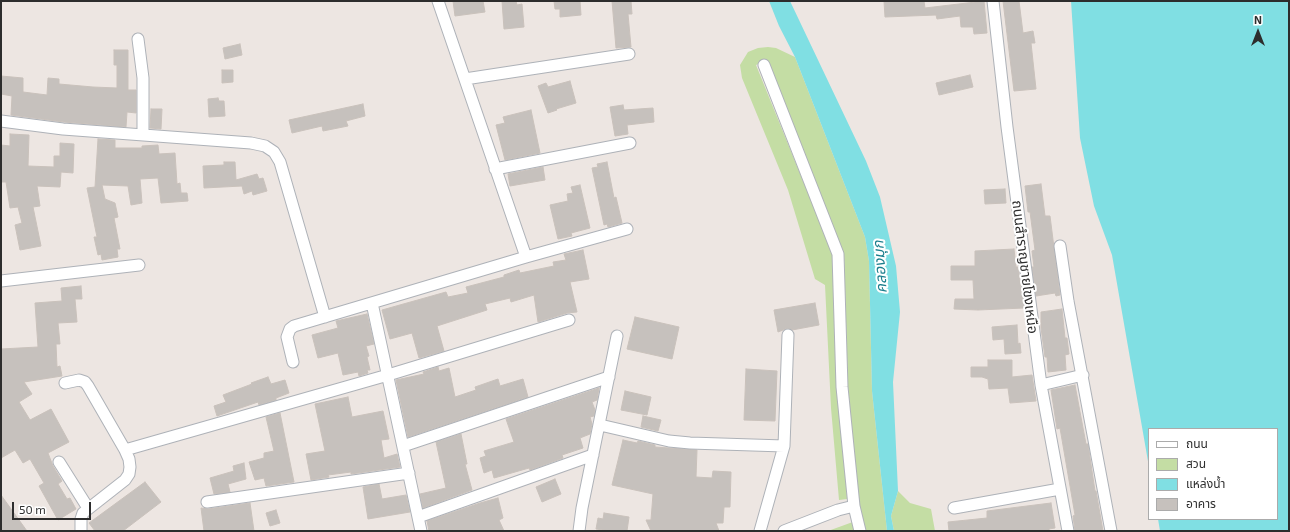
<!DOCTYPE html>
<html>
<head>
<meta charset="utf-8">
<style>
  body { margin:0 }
  #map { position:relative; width:1290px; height:532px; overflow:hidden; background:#ede6e2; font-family:"Exo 2","Noto Sans Thai",sans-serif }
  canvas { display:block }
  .frame { position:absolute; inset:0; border:2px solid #2d2d2d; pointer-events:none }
  .legend { position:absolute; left:1148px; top:428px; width:130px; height:92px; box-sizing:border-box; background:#fff; border:1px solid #ababab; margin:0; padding:5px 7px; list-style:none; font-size:12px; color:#2d2d2d }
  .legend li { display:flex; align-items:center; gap:8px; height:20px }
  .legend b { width:20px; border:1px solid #ababab }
  .north { position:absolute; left:1238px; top:12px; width:40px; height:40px; -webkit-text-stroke:3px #fff; paint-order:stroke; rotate:0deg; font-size:11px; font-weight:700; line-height:16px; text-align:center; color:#2d2d2d }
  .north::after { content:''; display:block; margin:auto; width:14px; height:18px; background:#2d2d2d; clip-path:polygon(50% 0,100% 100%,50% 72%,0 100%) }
  .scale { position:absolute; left:12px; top:502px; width:79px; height:18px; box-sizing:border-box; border:2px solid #2d2d2d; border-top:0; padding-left:5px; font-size:12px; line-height:14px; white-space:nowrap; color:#2d2d2d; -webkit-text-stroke:3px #fff; paint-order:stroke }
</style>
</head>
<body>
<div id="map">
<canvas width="1290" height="532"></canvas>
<div class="frame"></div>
<ul class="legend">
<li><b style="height:5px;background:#fff"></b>ถนน</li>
<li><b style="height:11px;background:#c4dda4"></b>สวน</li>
<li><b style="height:11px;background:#80dfe3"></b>แหล่งน้ำ</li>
<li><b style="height:11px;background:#c6c1bd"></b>อาคาร</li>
</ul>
<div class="north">N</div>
<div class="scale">50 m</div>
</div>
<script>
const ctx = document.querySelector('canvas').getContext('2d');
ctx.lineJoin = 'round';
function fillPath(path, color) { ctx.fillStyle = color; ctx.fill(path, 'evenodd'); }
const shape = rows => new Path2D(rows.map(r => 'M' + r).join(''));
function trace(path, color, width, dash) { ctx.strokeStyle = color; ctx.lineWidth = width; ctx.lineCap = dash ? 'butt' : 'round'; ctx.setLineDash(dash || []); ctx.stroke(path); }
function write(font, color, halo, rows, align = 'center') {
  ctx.font = font + ' "Exo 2","Noto Sans Thai",sans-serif'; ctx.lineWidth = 4; ctx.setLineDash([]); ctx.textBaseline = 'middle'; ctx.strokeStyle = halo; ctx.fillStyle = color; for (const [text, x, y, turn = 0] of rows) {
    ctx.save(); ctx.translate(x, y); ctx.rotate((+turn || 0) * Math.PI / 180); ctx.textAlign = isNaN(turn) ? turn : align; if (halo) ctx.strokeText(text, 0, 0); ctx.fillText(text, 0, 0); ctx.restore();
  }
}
fillPath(shape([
  [768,47,776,48,795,57,865,237,869,261,872,391,887,531,828,531,861,519,858,503,848,386,844,254,768,60,756,65,833,255,847,499,839,500,831,408,825,285,815,279,788,190,742,78,740,65,748,52,758,48],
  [898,491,910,503,931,509,935,531,894,531,891,516]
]), '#c4dda4');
fillPath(shape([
  [769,1,790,1,866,161,880,197,896,266,900,312,893,382,898,491,891,516,894,531,887,531,872,391,869,261,865,237,795,57,779,26],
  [1071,1,1289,1,1289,531,1160,531,1158,519,1277,519,1277,429,1149,429,1149,467,1112,255,1094,206,1080,138]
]), '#80dfe3');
const building = shape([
  [453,1,483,1,485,12,455,16,453,1],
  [502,1,516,1,517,5,522,4,524,27,504,29,502,1],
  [554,1,580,1,581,15,560,17,560,9,555,9,554,1],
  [612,1,631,1,632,14,628,14,631,47,616,48,612,1],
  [884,1,924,1,925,8,984,1,987,33,974,34,973,27,961,27,960,16,937,19,936,15,885,17,884,1],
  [1003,1,1019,1,1023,33,1033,31,1035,43,1031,43,1036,89,1014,91,1003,1],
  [240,44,242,55,225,59,223,48,240,44],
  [114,50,128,50,128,90,136,90,136,113,127,112,126,127,64,122,11,115,12,96,1,94,1,76,23,78,23,92,47,95,48,78,59,79,59,84,93,87,117,88,117,65,114,65,114,50],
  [222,70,233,70,233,82,222,83,222,70],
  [970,75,973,87,939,95,936,83,970,75],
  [570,81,576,103,556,109,557,110,548,113,538,86,546,83,548,87,570,81],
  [218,98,219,101,224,101,225,116,209,117,208,99,218,98],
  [363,104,365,116,346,121,348,126,323,131,322,126,292,133,289,120,363,104],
  [623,105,624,110,653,108,654,122,627,125,628,134,615,136,610,107,623,105],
  [151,109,162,109,161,129,150,128,151,109],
  [531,110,540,153,505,160,496,125,505,123,503,117,531,110],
  [10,134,29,135,28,166,54,167,54,156,60,156,60,143,74,144,73,173,61,172,60,187,37,186,40,206,33,207,41,246,20,250,15,225,22,223,18,207,10,208,6,182,1,182,1,145,10,146,10,134],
  [98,139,115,140,115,148,142,148,142,146,158,145,159,154,175,153,177,184,180,183,181,193,187,193,188,201,161,203,158,178,140,179,142,203,131,205,128,186,102,185,105,199,115,203,118,217,114,218,120,249,117,249,118,257,102,260,101,254,98,255,94,237,97,237,87,188,95,187,98,139],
  [224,162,235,162,236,180,257,174,259,179,263,178,267,191,253,195,252,191,244,194,242,186,204,188,203,166,224,165,224,162],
  [607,162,614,198,616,197,622,223,608,227,607,224,604,225,592,168,598,167,597,164,607,162],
  [543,167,545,180,510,186,508,174,543,167],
  [1041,184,1045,216,1050,216,1060,295,1056,296,1055,293,1036,296,1032,267,1034,267,1032,251,1035,250,1030,212,1028,212,1025,186,1041,184],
  [580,185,590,228,571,233,572,236,558,239,550,205,568,201,567,194,573,193,571,187,580,185],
  [1005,189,1006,203,985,204,984,190,1005,189],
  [1014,249,1016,267,1018,267,1024,308,978,310,954,309,955,299,974,299,973,280,951,280,951,266,975,266,975,251,1014,249],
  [583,250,589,279,570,282,577,312,567,313,538,322,534,295,511,302,510,298,485,304,487,310,437,326,444,351,419,358,412,333,390,339,382,310,446,292,448,297,468,293,466,287,504,277,504,275,519,270,520,273,554,266,553,262,566,260,564,254,583,250],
  [81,286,82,299,75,299,77,322,58,323,60,344,56,344,57,367,60,366,62,376,24,382,32,394,19,402,30,420,51,409,69,442,48,453,53,466,62,481,58,484,67,499,70,498,76,509,58,520,39,486,44,483,30,459,23,463,15,450,1,458,1,349,38,347,35,303,62,301,61,288,81,286],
  [815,303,819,325,792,330,788,328,778,332,774,310,815,303],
  [1062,309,1065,338,1067,338,1069,354,1065,355,1066,370,1048,372,1047,357,1045,357,1041,328,1041,312,1062,309],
  [367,314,374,344,366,346,369,356,367,357,370,370,367,370,368,373,359,376,358,372,343,375,338,353,318,358,312,335,338,328,336,321,367,314],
  [635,317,679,327,672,359,627,349,635,317],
  [1017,325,1018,344,1020,343,1021,353,1005,354,1004,339,993,340,992,327,1017,325],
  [988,360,1012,360,1012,377,1032,375,1036,401,1010,403,1008,388,989,389,988,379,982,377,971,377,971,367,988,367,988,360],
  [438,367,439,371,449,368,455,397,476,390,475,387,498,379,500,386,523,379,528,397,408,437,396,380,424,374,423,372,438,367],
  [746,369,777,371,775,421,744,420,746,369],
  [268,377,271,384,285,380,289,393,276,398,276,400,259,405,258,402,217,416,214,406,226,402,223,395,252,384,251,383,268,377],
  [1075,385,1086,444,1088,444,1095,491,1096,491,1103,531,1075,531,1073,516,1075,515,1060,428,1057,429,1051,390,1075,385],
  [599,388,597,400,592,402,595,410,594,416,590,417,592,424,590,434,580,438,583,448,562,455,563,458,530,470,529,468,494,478,492,470,484,473,480,458,486,456,484,451,514,442,506,419,599,388],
  [625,391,651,397,647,415,621,410,625,391],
  [348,397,352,417,383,411,389,439,381,440,384,458,397,454,400,467,351,474,351,472,328,475,329,477,311,480,306,454,325,451,315,404,348,397],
  [280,413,294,482,266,486,264,478,255,480,249,462,264,458,264,453,274,451,266,417,280,413],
  [643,416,661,420,658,431,641,427,643,416],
  [461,434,467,464,465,464,472,490,423,508,420,494,446,488,436,442,461,434],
  [623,440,637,443,638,441,655,445,655,447,697,450,696,477,712,478,713,471,731,472,730,507,724,507,723,523,716,523,719,531,651,531,646,520,651,520,653,494,612,485,623,440],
  [244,463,246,479,228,484,230,492,214,494,210,478,234,471,233,466,244,463],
  [555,479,561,494,542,502,536,487,555,479],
  [145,482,161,502,123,531,95,531,89,523,145,482],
  [379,484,382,499,406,495,410,512,368,519,363,487,379,484],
  [1,495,27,531,1,531,1,495],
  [498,498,503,518,499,520,504,531,429,531,427,521,480,503,498,498],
  [250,503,254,531,204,531,201,508,208,509,250,503],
  [1051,503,1055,528,1049,529,1049,531,949,531,948,522,987,518,987,511,1051,503],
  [276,510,280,523,270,526,266,513,276,510],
  [604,513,629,517,627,531,609,531,596,529,598,518,603,519,604,513]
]);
fillPath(building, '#c6c1bd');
trace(building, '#c9c1bb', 1);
const minor = shape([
  [438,1,526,257],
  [993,1,1007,127,1041,385,1068,531],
  [138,39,143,78,143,135],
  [764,65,838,254,842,387,854,506,860,531],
  [465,79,629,54],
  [1,121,63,129,251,143,265,146,274,152,280,162,325,317],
  [495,169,630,143],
  [1060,246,1068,301,1111,531],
  [1,281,139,265],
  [372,303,421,531],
  [293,362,287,337,290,329,294,326,526,257,627,229],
  [65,383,79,380,85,382,88,386,125,450,129,459,130,467,129,474,125,480,83,513,81,519,81,531],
  [1041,385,1083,375],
  [600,425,669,441,690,443,784,446],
  [403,446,609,377],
  [125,450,388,375,569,320],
  [59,462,88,508],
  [207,502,409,473],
  [954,508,1060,489],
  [418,517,593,455],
  [579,531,582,508,617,336],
  [760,531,784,446,788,335],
  [784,531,838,510,854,506]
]);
trace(minor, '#aeb2b8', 13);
trace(minor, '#fff', 11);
write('14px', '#2d2d2d', '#fff', [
  ["ถนนสำราญชายโขงเหนือ",1025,267,83]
]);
write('italic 15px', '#1b7e8c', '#fff', [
  ["คลองมุก",880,267,-94]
]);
</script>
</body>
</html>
